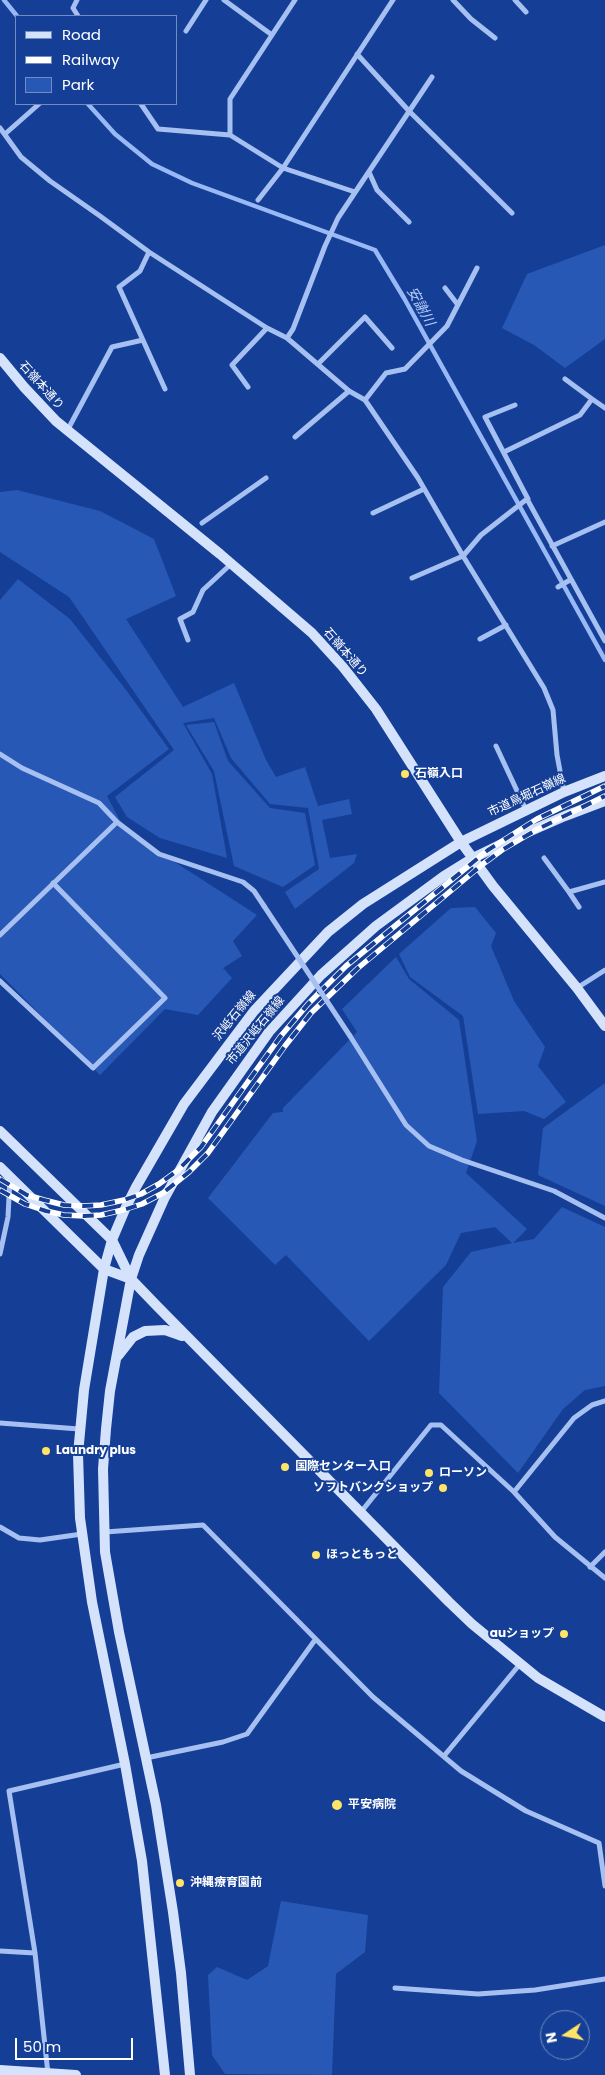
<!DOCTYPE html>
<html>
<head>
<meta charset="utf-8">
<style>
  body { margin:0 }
  #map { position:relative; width:605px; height:2075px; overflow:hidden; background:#153f96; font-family:Poppins,sans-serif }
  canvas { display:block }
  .legend { position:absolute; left:15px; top:15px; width:162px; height:90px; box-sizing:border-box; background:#153f96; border:1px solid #738cc0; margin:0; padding:6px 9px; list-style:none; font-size:15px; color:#fff }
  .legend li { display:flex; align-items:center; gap:10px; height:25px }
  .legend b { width:25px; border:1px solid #738cc0 }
  .north { position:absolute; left:540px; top:2010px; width:50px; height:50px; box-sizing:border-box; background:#153f96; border:1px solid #738cc0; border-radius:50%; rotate:259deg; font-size:14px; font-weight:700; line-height:20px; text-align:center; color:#fff }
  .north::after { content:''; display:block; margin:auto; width:18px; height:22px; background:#ffe467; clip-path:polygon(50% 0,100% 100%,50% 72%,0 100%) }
  .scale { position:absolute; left:15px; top:2038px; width:118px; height:22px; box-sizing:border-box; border:2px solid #fff; border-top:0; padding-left:6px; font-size:15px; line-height:18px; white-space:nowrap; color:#fff; -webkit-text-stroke:4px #153f96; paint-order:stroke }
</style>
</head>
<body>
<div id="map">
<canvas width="605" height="2075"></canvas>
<ul class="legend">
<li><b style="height:6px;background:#d5e2fc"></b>Road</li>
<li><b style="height:6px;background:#fff"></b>Railway</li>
<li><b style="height:14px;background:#2858b5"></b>Park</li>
</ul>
<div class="north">N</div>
<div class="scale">50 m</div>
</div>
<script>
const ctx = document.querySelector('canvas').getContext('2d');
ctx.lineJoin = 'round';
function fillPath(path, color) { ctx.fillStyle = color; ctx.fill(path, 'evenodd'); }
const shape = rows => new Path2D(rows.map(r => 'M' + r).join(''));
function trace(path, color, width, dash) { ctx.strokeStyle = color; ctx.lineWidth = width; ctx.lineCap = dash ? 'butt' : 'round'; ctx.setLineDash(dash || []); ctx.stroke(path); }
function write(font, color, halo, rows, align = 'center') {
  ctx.font = font + ' Poppins,"Noto Sans JP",sans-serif'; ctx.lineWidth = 4; ctx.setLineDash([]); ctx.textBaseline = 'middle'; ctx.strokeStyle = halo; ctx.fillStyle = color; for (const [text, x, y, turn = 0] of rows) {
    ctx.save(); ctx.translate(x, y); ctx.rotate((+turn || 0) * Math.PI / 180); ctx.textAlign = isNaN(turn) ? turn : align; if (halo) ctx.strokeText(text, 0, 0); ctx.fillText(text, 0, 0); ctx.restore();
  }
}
fillPath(shape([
  [605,245,605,339,565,368,534,345,502,328,527,274],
  [17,490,100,511,154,539,176,596,126,619,183,707,234,683,266,760,276,777,305,767,318,806,349,799,352,814,322,820,330,858,357,854,354,863,295,909,285,892,319,869,308,808,270,804,231,758,214,718,183,723,212,774,227,858,160,838,127,817,115,797,174,750,69,597,0,552,0,492],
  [18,579,70,619,126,690,169,749,107,796,125,830,257,915,233,941,242,956,223,968,232,978,198,1015,165,1009,100,1075,0,974,0,600],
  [214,722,228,761,270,808,305,813,315,865,283,887,234,866,214,771,186,725],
  [475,907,496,933,491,946,514,1001,545,1047,538,1066,566,1102,544,1119,524,1111,478,1114,463,1016,410,977,399,954,451,908],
  [396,957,409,979,459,1020,477,1141,466,1173,527,1229,513,1243,534,1239,562,1207,605,1227,605,1386,585,1390,563,1409,518,1473,439,1393,443,1287,471,1252,512,1243,495,1227,461,1233,446,1265,369,1341,286,1255,275,1265,208,1198,273,1113,283,1112,283,1108,357,1032,342,1009],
  [605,1083,605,1206,538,1175,543,1128],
  [281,1901,368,1915,365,1952,336,1974,332,2075,225,2074,212,2055,208,1975,217,1967,247,1980,268,1966]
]), '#2858b5');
trace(shape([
  [4,0,17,16],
  [88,104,115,134,152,164,192,183,375,250,404,298,605,660]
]), '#98b9f5', 4.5);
trace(shape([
  [77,0,73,8,78,16],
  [224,0,272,35],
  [453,0,471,19,495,38],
  [515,0,526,12],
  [186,31,206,0],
  [357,54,409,111,512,213],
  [141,104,158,129,230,135,283,168,355,192],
  [0,128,21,157,50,181,100,216,149,252,267,328,287,338,349,391,365,400,418,478,463,556,544,688,553,710,557,755,564,792],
  [5,134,39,104],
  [230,135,230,99,295,0],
  [369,172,377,190,409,222],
  [258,200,283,168,393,0],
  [149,252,140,271,119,287,165,389],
  [445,288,458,305],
  [287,338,293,329,325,246,338,218,432,77],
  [318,364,365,317,392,348],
  [565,379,592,399],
  [248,387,232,365,267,328],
  [365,400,386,373,405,369,447,326,477,268],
  [515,405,485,417,528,499],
  [67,431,112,347,143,340],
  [295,437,349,391],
  [504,452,580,415,592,399,605,408],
  [373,513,424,489],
  [202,523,266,478],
  [552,546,605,522],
  [412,578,463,556,481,535,527,499,605,641],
  [558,587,570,580],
  [480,639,506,625],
  [188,640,180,619,193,612,203,590,231,564],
  [496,746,526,810],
  [0,754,22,768,99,803,117,822,159,854,243,882,254,891,264,906],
  [544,858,569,892,605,882],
  [569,892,579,907],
  [0,935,117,822],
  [0,981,93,1068,165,998,53,883],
  [577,988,605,970],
  [350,1036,406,1125,429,1146,462,1160,554,1191,605,1218],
  [0,1254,8,1217,10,1178],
  [0,1423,79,1429],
  [514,1492,555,1537,605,1578],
  [361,1512,431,1425,441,1425,514,1492,574,1418,592,1405,605,1401],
  [0,1527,19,1538,40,1540,82,1534],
  [105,1532,203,1525,373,1697,461,1771,526,1811,599,1843,605,1886],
  [590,1567,605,1552],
  [444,1756,520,1664],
  [146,1758,223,1742,247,1734,315,1640],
  [0,1951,35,1953,48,2074],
  [35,1953,9,1791,125,1764],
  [395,1988,478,1994,535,1990,605,1979]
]), '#a6c0f2', 5);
trace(shape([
  [0,358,24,387,56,421,220,554,312,633,343,667,376,709,461,842,493,886,577,988,605,1026],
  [0,1131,112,1240,131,1279,157,1306,449,1602,472,1624,538,1678,605,1717],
  [0,1167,104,1269,131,1279],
  [118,1356,133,1337,145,1331,165,1330,182,1336],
  [0,2070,76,2075],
  [165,2075,142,1861,125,1764,92,1602,80,1518,78,1454,84,1390,104,1269,112,1240,126,1207,136,1187,184,1104,254,1011,328,932,363,904,461,842,564,792,605,776],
  [190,2075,181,1973,173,1912,156,1805,119,1632,105,1552,103,1469,106,1429,110,1391,131,1279,139,1255,165,1197,212,1112,269,1032,321,975,376,926,444,876,473,858,510,840,565,816,605,801]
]), '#d5e2fc', 10);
const rail = shape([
  [0,1179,27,1195,44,1200,64,1205,83,1206,101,1205,124,1200,141,1194,159,1184,177,1171,201,1147,280,1037,308,1004,346,966,488,850,537,819,605,786],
  [0,1190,25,1204,46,1211,64,1215,84,1216,101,1215,123,1210,142,1204,163,1193,189,1172,208,1153,285,1046,311,1013,358,968,483,864,502,850,536,830,605,796]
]);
trace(rail, '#fff', 5.5);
trace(rail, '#153f96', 4, [11]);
trace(shape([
  [264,906,350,1036]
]), '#a6c0f2', 5);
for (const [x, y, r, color] of [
  [405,774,5,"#ffe467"],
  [46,1451,5,"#ffe467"],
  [285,1467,5,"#ffe467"],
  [429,1473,5,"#ffe467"],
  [443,1488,5,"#ffe467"],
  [316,1555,5,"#ffe467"],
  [564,1634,5,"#ffe467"],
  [337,1805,6,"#ffe467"],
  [180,1883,5,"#ffe467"]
]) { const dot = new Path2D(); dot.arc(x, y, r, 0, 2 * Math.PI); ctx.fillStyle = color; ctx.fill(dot); trace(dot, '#153f96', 2); }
write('12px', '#fff', '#153f96', [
  ["石嶺本通り",41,386,48],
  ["石嶺本通り",345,653,49],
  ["市道鳥堀石嶺線",527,796,-25],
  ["沢岻石嶺線",235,1016,-51],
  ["市道沢岻石嶺線",256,1031,-51]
]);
write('bold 12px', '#fff', '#153f96', [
  ["石嶺入口",415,774],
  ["Laundry plus",56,1451],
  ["国際センター入口",295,1467],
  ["ローソン",439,1473],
  ["ソフトバンクショップ",433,1488,"right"],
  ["ほっともっと",326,1555],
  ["auショップ",554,1634,"right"],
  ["平安病院",348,1805],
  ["沖縄療育園前",190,1883]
], 'left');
write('italic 14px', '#b3cbf9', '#153f96', [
  ["安謝川",420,307,61]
]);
</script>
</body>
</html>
